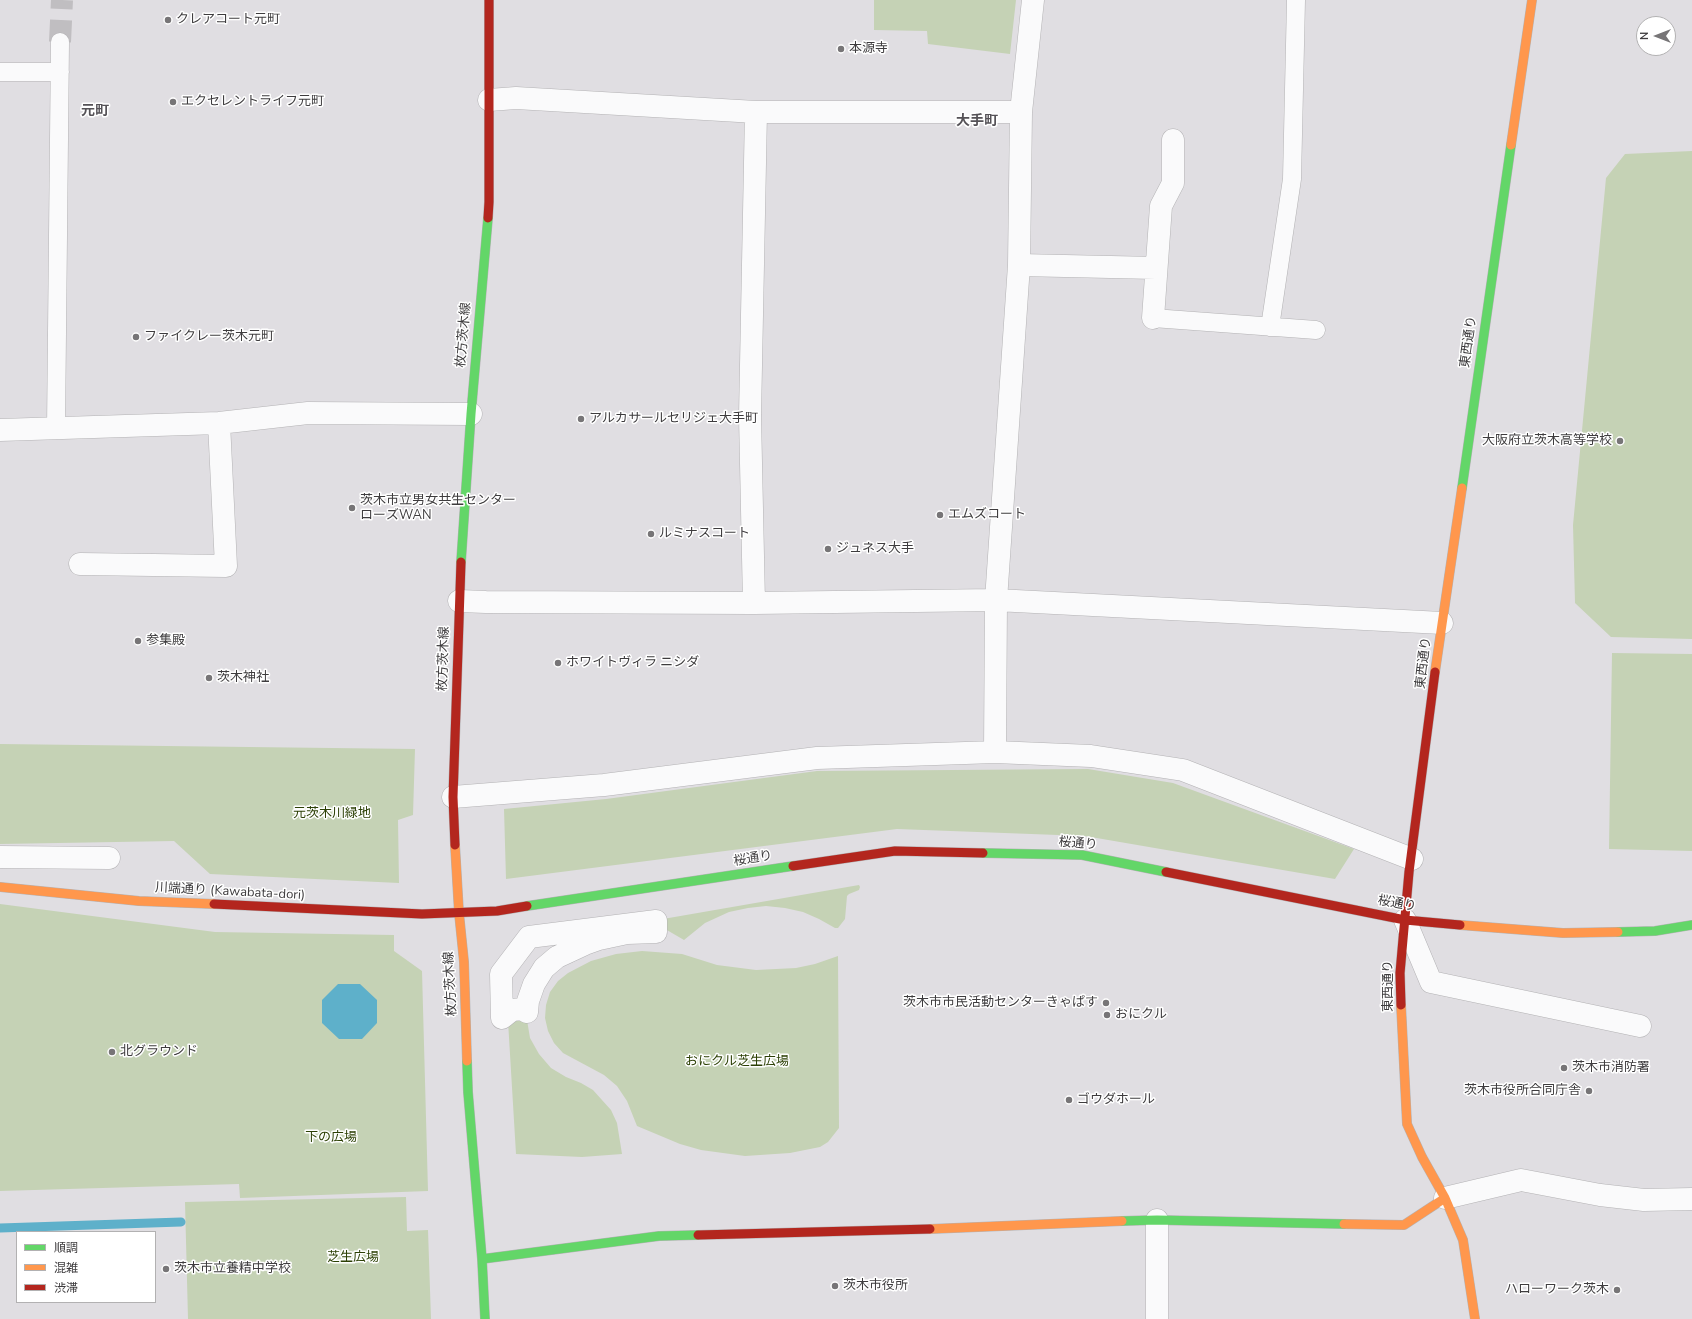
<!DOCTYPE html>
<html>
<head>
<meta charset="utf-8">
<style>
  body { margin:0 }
  #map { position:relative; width:1692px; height:1319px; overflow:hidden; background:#e0dee2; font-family:"Nunito Sans","Noto Sans JP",sans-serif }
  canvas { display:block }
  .legend { position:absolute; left:16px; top:1231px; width:140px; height:72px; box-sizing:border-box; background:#fff; border:1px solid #b2b1b2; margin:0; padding:5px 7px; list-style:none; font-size:12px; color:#3e3c3e }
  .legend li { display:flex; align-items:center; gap:8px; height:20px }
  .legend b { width:20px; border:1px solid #b2b1b2 }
  .north { position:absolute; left:1636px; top:16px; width:40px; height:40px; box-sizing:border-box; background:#fff; border:1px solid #b2b1b2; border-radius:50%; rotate:270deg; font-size:11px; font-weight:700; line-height:16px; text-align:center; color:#3e3c3e }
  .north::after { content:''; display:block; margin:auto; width:14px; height:18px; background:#777577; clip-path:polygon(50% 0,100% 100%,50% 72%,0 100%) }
</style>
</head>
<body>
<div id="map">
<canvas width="1692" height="1319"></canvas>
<ul class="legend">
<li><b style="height:5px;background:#63d668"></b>順調</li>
<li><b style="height:5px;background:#ff974d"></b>混雑</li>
<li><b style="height:5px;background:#b3261e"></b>渋滞</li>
</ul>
<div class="north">N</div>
</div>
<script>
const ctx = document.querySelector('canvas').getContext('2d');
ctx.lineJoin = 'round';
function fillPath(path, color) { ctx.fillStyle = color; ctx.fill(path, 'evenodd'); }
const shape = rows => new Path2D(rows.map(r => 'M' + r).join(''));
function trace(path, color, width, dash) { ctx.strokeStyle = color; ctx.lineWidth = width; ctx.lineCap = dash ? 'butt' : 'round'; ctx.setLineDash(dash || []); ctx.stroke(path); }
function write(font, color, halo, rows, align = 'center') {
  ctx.font = font + ' "Nunito Sans","Noto Sans JP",sans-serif'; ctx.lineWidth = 3; ctx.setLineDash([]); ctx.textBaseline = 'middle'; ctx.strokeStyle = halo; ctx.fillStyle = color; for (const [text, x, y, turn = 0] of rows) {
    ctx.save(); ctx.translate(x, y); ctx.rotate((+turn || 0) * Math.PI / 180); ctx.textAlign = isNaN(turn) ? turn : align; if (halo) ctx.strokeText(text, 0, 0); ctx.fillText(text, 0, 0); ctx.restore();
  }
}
fillPath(shape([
  [874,0,1016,0,1010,54,928,44,927,31,874,30],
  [1692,151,1692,639,1611,637,1575,603,1573,525,1606,178,1625,154],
  [1612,653,1692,654,1692,851,1609,849],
  [0,744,415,749,413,815,398,820,399,883,210,874,174,841,0,844],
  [1088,769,1173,783,1354,849,1335,879,1085,836,897,829,506,879,504,809,606,799,817,771],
  [859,885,860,887,859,890,849,894,847,896,845,919,838,928,835,928,819,919,803,912,785,908,766,906,748,908,729,912,705,923,684,940,660,926,663,919],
  [0,904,215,932,394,935,394,951,422,971,428,1191,240,1198,239,1184,0,1191],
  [642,951,682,954,717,965,756,970,796,968,815,964,838,956,839,1128,828,1142,820,1147,790,1153,745,1156,701,1150,680,1144,637,1126,627,1101,617,1086,604,1075,563,1053,554,1043,548,1031,545,1018,546,1005,550,992,558,981,568,973,591,961,616,954],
  [527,1020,530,1038,539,1054,551,1068,566,1077,581,1083,593,1090,611,1110,617,1123,622,1154,582,1157,516,1154,508,1021],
  [406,1197,407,1231,428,1230,431,1319,188,1319,185,1202]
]), '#c5d2b5');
fillPath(shape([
  [338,984,360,984,377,1000,377,1023,362,1039,339,1039,322,1023,322,1000]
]), '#5eb0ca');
trace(shape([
  [0,1228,181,1222]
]), '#5eb0ca', 9);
trace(shape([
  [60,42,62,0]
]), '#c0bec1', 22, [22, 11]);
const lane = shape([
  [0,72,60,72],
  [1153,318,1316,330],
  [1270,327,1292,179,1296,0],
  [56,429,60,42]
]);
const street = shape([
  [489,100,516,98,756,112,1021,112],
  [1019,265,1156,268],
  [1153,318,1161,206,1173,183,1173,140],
  [0,430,219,423,308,413,471,414],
  [80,564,226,566,219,423],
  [459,601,486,602,754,603,996,600,1442,623],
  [754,603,750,416,756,112],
  [995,752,996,600,1019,265,1021,112,1033,0],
  [453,797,604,785,817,758,995,752,1091,756,1183,770,1412,859],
  [0,857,109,858],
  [1405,920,1431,982,1640,1026],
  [656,921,656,932,627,933,599,939,585,944,557,957,544,968,534,984,528,1001,527,1012,522,1009,512,1010,502,1018,501,974,529,937,656,921],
  [1445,1198,1521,1180,1600,1195,1644,1200,1692,1199],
  [1157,1220,1157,1319]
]);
const fast = shape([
  [1462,488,1511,145],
  [461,562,471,414,488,218],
  [983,853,1082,855,1166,872],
  [527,906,793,866],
  [1618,932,1655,931,1692,925],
  [467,1061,468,1092,482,1259,485,1319],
  [1122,1221,1157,1220,1344,1224],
  [482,1259,659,1236,698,1235]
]);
const slow = shape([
  [1511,145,1532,0],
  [1435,672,1462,488],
  [455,845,459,913,464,962,467,1061],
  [0,887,139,901,214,904],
  [1460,925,1563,933,1618,932],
  [1401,1005,1407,1124,1422,1157,1445,1198,1463,1240,1475,1319],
  [1344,1224,1404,1225,1445,1198],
  [930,1229,1122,1221]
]);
const jam = shape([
  [488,218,489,202,489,0],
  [455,845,453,797,461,562],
  [793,866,895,851,983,853],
  [1166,872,1405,920,1460,925],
  [214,904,422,914,497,911,527,906],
  [1401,1005,1400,973,1409,872,1435,672],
  [698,1235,930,1229]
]);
trace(lane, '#b3b2b4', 19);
trace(street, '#b3b2b4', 23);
trace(fast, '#b3b2b4', 10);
trace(slow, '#b3b2b4', 10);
trace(jam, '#b3b2b4', 10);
trace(lane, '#fafafb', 18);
trace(street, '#fafafb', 22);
trace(fast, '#63d668', 9);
trace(slow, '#ff974d', 9);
trace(jam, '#b3261e', 9);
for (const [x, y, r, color] of [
  [168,20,4,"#777577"],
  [841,49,4,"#777577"],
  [173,102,4,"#777577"],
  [136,337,4,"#777577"],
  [581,419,4,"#777577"],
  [1620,441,4,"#777577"],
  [352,508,4,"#777577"],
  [940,515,4,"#777577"],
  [651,534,4,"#777577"],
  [828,549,4,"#777577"],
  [138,641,4,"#777577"],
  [558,663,4,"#777577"],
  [209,678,4,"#777577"],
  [1106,1003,4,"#777577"],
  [1107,1015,4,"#777577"],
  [112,1052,4,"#777577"],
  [1564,1068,4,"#777577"],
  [1589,1091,4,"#777577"],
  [1069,1100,4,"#777577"],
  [166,1269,4,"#777577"],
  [835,1286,4,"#777577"],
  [1617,1290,4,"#777577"]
]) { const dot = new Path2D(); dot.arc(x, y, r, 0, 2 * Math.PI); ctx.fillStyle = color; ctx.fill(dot); trace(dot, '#fff', 1.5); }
write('13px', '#3e3c3e', '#fff', [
  ["クレアコート元町",176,20],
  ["本源寺",849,49],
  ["エクセレントライフ元町",181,102],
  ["ファイクレー茨木元町",144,337],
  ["アルカサールセリジェ大手町",589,419],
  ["大阪府立茨木高等学校",1612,441,"right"],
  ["茨木市立男女共生センター",360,501],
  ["ローズWAN",360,516],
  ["エムズコート",948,515],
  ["ルミナスコート",659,534],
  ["ジュネス大手",836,549],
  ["参集殿",146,641],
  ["ホワイトヴィラ ニシダ",566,663],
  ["茨木神社",217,678],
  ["茨木市市民活動センターきゃぱす",1098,1003,"right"],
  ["おにクル",1115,1015],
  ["北グラウンド",120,1052],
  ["茨木市消防署",1572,1068],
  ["茨木市役所合同庁舎",1581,1091,"right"],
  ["ゴウダホール",1077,1100],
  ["茨木市立養精中学校",174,1269],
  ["茨木市役所",843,1286],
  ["ハローワーク茨木",1609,1290,"right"]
], 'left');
write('13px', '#3e3c3e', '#fff', [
  ["枚方茨木線",464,335,-85],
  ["東西通り",1469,342,-82],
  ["枚方茨木線",444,659,-88],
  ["東西通り",1424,663,-83],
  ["桜通り",1078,844,5],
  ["桜通り",753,859,-9],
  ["川端通り (Kawabata-dori)",230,892,3],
  ["桜通り",1397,904,10],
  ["枚方茨木線",451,984,-93],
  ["東西通り",1389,986,-90]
]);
write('13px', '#2c4005', '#fff', [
  ["元茨木川緑地",332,814],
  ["おにクル芝生広場",737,1062],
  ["下の広場",331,1138],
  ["芝生広場",353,1258]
]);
write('bold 14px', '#555257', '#fff', [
  ["元町",95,112],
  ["大手町",977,122]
]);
</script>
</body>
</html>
